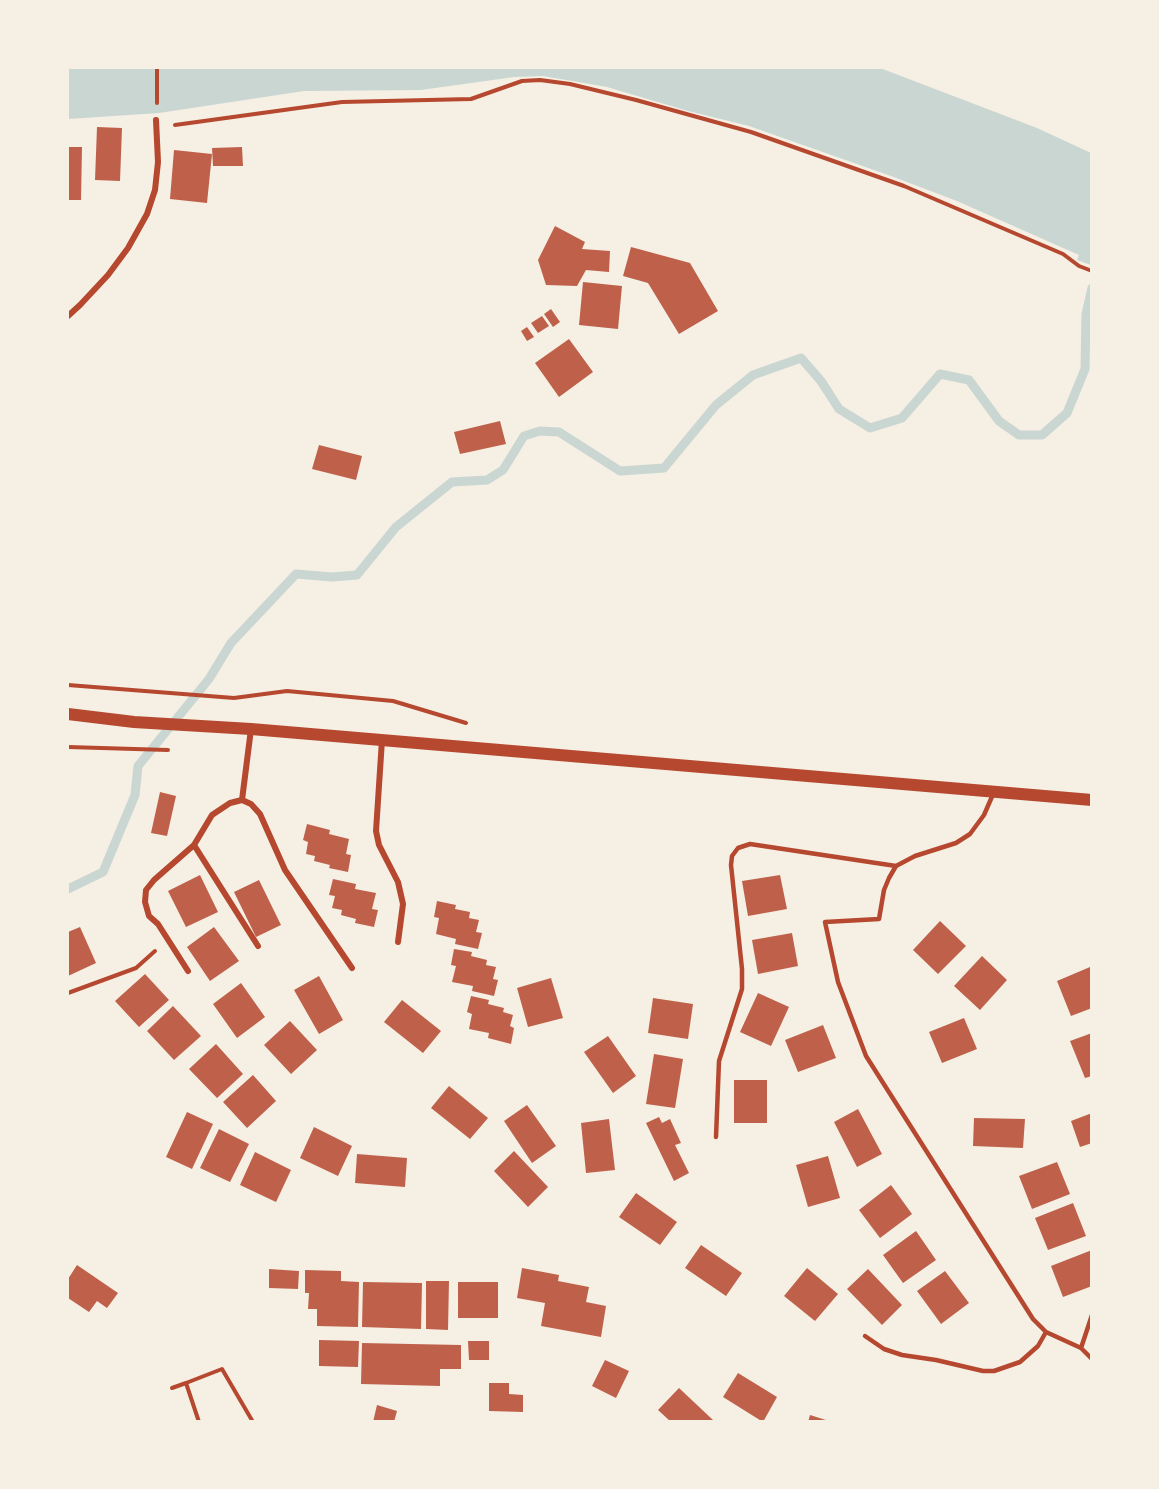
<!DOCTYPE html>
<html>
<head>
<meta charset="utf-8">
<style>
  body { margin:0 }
  #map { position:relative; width:1159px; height:1489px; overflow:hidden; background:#f6efe4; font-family:Inter,sans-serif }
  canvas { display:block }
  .frame { position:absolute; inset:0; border:69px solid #f6efe4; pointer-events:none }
</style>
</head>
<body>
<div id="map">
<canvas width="1159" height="1489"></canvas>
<div class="frame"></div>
</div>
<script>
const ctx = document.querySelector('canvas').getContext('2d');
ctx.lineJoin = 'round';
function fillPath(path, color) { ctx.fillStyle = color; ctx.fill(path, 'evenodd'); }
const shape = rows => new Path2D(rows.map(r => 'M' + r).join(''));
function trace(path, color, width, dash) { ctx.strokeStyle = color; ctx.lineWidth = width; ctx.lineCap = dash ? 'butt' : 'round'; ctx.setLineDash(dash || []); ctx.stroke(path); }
fillPath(shape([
  [68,68,880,68,1037,128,1091,153,1091,265,1077,260,1079,255,957,201,891,176,749,126,688,111,607,87,543,76,514,77,421,90,304,91,159,113,68,119]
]), '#c9d6d2');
trace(shape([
  [68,889,103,872,135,795,138,766,209,679,231,643,296,574,332,577,357,575,396,527,452,482,487,480,503,470,524,436,540,431,559,432,620,471,664,468,716,405,753,375,801,358,821,381,839,409,870,428,902,418,940,374,969,380,999,421,1019,435,1042,435,1067,413,1085,369,1086,314,1092,288]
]), '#c9d6d2', 9);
fillPath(shape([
  [97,127,122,128,120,181,95,180],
  [68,147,82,147,81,200,68,200],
  [242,147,243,166,213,166,212,148],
  [174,150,212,154,207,203,170,199],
  [555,226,585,242,582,249,610,251,609,272,586,270,577,286,546,285,538,260],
  [631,247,690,263,718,311,679,334,648,283,623,276],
  [583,282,622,286,618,329,579,325],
  [551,309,560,322,553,327,544,314],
  [542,316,549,326,538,333,531,323],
  [527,327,534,337,527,341,521,331],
  [569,339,593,372,559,397,535,363],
  [500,421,506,444,460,454,454,432],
  [319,445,362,456,356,480,312,469],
  [160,792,176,796,167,836,151,833],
  [307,824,330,830,329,834,349,839,346,854,351,855,348,872,329,868,330,865,314,861,315,856,306,854,308,842,303,840],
  [200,875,218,912,186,927,168,891],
  [780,875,787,909,748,916,742,881],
  [333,879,356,884,355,889,376,893,372,909,378,910,374,927,355,923,356,919,341,915,342,910,332,908,335,896,329,895],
  [259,880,281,925,256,937,234,892],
  [437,901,456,905,455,909,470,912,469,918,479,920,476,932,482,933,478,949,455,944,456,939,436,934,439,918,434,917],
  [940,921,966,946,938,974,913,950],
  [80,927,96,963,68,976,68,932],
  [214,927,239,961,210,981,187,947],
  [792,933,798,966,758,974,752,940],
  [454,949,472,952,471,956,487,960,486,965,496,967,493,979,498,980,494,996,472,991,473,986,452,982,456,966,451,965],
  [982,956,1007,980,980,1010,954,986],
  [1090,967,1092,1008,1071,1016,1057,981],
  [145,974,169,1000,139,1027,115,1001],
  [319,976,343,1020,319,1034,294,990],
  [551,978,563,1018,528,1027,517,988],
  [241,983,265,1017,237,1038,213,1004],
  [758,993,789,1007,771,1046,740,1032],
  [471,996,489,1000,488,1004,504,1008,503,1012,513,1015,510,1026,514,1028,511,1044,488,1038,489,1033,469,1029,472,1014,467,1012],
  [653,998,693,1004,688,1039,648,1033],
  [402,1000,441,1031,423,1053,384,1022],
  [173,1006,201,1036,174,1060,147,1031],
  [964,1018,977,1049,942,1063,929,1032],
  [290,1021,317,1050,291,1074,264,1045],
  [823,1025,836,1058,798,1072,785,1040],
  [1092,1033,1092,1076,1085,1078,1070,1041],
  [608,1036,636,1076,613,1093,584,1052],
  [216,1044,243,1074,217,1098,189,1069],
  [654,1054,683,1059,675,1108,646,1104],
  [253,1075,276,1101,247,1128,223,1102],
  [734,1080,767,1080,767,1123,734,1123],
  [449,1086,488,1118,470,1139,431,1108],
  [527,1105,556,1146,532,1163,504,1121],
  [858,1109,882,1154,857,1167,834,1122],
  [187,1112,213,1124,192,1169,166,1157],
  [1092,1113,1092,1143,1080,1147,1071,1121],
  [659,1117,662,1123,670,1119,681,1143,675,1145,689,1173,674,1181,646,1123],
  [974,1118,1025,1119,1023,1148,973,1146],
  [609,1119,615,1170,586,1173,581,1123],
  [314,1127,352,1146,338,1176,300,1158],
  [219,1129,249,1144,230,1182,200,1168],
  [514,1151,548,1187,528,1207,494,1171],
  [255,1152,291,1170,276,1202,240,1185],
  [357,1154,407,1158,405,1187,355,1183],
  [828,1156,840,1198,808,1207,796,1165],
  [1057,1162,1070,1194,1032,1209,1019,1176],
  [891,1185,912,1214,880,1238,859,1210],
  [636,1193,677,1222,660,1245,619,1217],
  [1073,1203,1086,1236,1048,1250,1035,1218],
  [916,1231,936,1260,903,1283,883,1255],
  [701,1245,742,1273,726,1296,685,1268],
  [1092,1250,1092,1286,1063,1297,1051,1266],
  [77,1265,118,1293,107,1308,97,1301,89,1312,68,1298,68,1279],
  [522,1268,559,1275,558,1281,589,1287,586,1302,606,1306,601,1337,541,1326,545,1303,517,1298],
  [807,1268,838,1294,815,1321,784,1296],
  [269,1269,299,1271,298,1289,269,1288],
  [868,1269,902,1305,882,1325,847,1289],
  [305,1270,341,1271,341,1281,359,1282,358,1327,317,1326,317,1309,308,1309,309,1293,305,1293],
  [945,1271,969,1303,941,1324,917,1291],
  [426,1281,449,1281,448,1330,426,1329],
  [363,1282,422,1283,421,1329,362,1327],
  [458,1282,498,1282,498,1318,458,1318],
  [319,1340,359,1341,358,1367,319,1366],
  [468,1341,489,1341,489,1360,469,1360],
  [362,1343,461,1345,461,1369,440,1369,440,1386,361,1384],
  [605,1360,629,1371,616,1398,592,1386],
  [738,1373,777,1397,763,1422,723,1397],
  [489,1383,509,1383,509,1394,523,1395,523,1412,489,1411],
  [679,1388,713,1420,712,1422,671,1422,658,1410],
  [377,1405,397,1411,394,1422,373,1422],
  [810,1415,829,1421,829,1422,808,1422]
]), '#bf614a');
trace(shape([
  [157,103,157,68],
  [175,125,342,102,471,99,522,81,540,80,570,84,636,100,751,132,904,186,1063,254,1079,266,1092,271],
  [68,685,234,698,287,691,393,701,466,723],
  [68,747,168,750],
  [68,993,136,968,155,951],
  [172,1388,186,1383],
  [199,1422,186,1383,222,1369,253,1422]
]), '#b5482f', 4);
trace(shape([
  [994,792,984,815,970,834,956,843,915,856,896,866,889,878,884,890,879,919,825,922,838,982,866,1056,1033,1319,1046,1332,1081,1348,1092,1359],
  [716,1137,719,1061,742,989,742,969,731,865,732,856,738,848,750,844,896,866],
  [865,1336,884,1349,902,1355,936,1360,983,1371,994,1371,1020,1362,1038,1346,1046,1332],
  [1081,1348,1092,1315]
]), '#b5482f', 4.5);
trace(shape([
  [68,316,80,305,108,275,128,248,147,214,155,190,158,162,156,120],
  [382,740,376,831,379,845,398,882,403,904,398,942],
  [242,800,251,729],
  [194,845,258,946],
  [188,971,158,924,149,916,145,902,146,890,154,880,194,845,212,815,230,803,242,800,251,804,260,814,285,870,352,968]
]), '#b5482f', 6);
trace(shape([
  [68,714,134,722,251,729,1092,800]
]), '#b5482f', 12);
</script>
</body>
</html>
